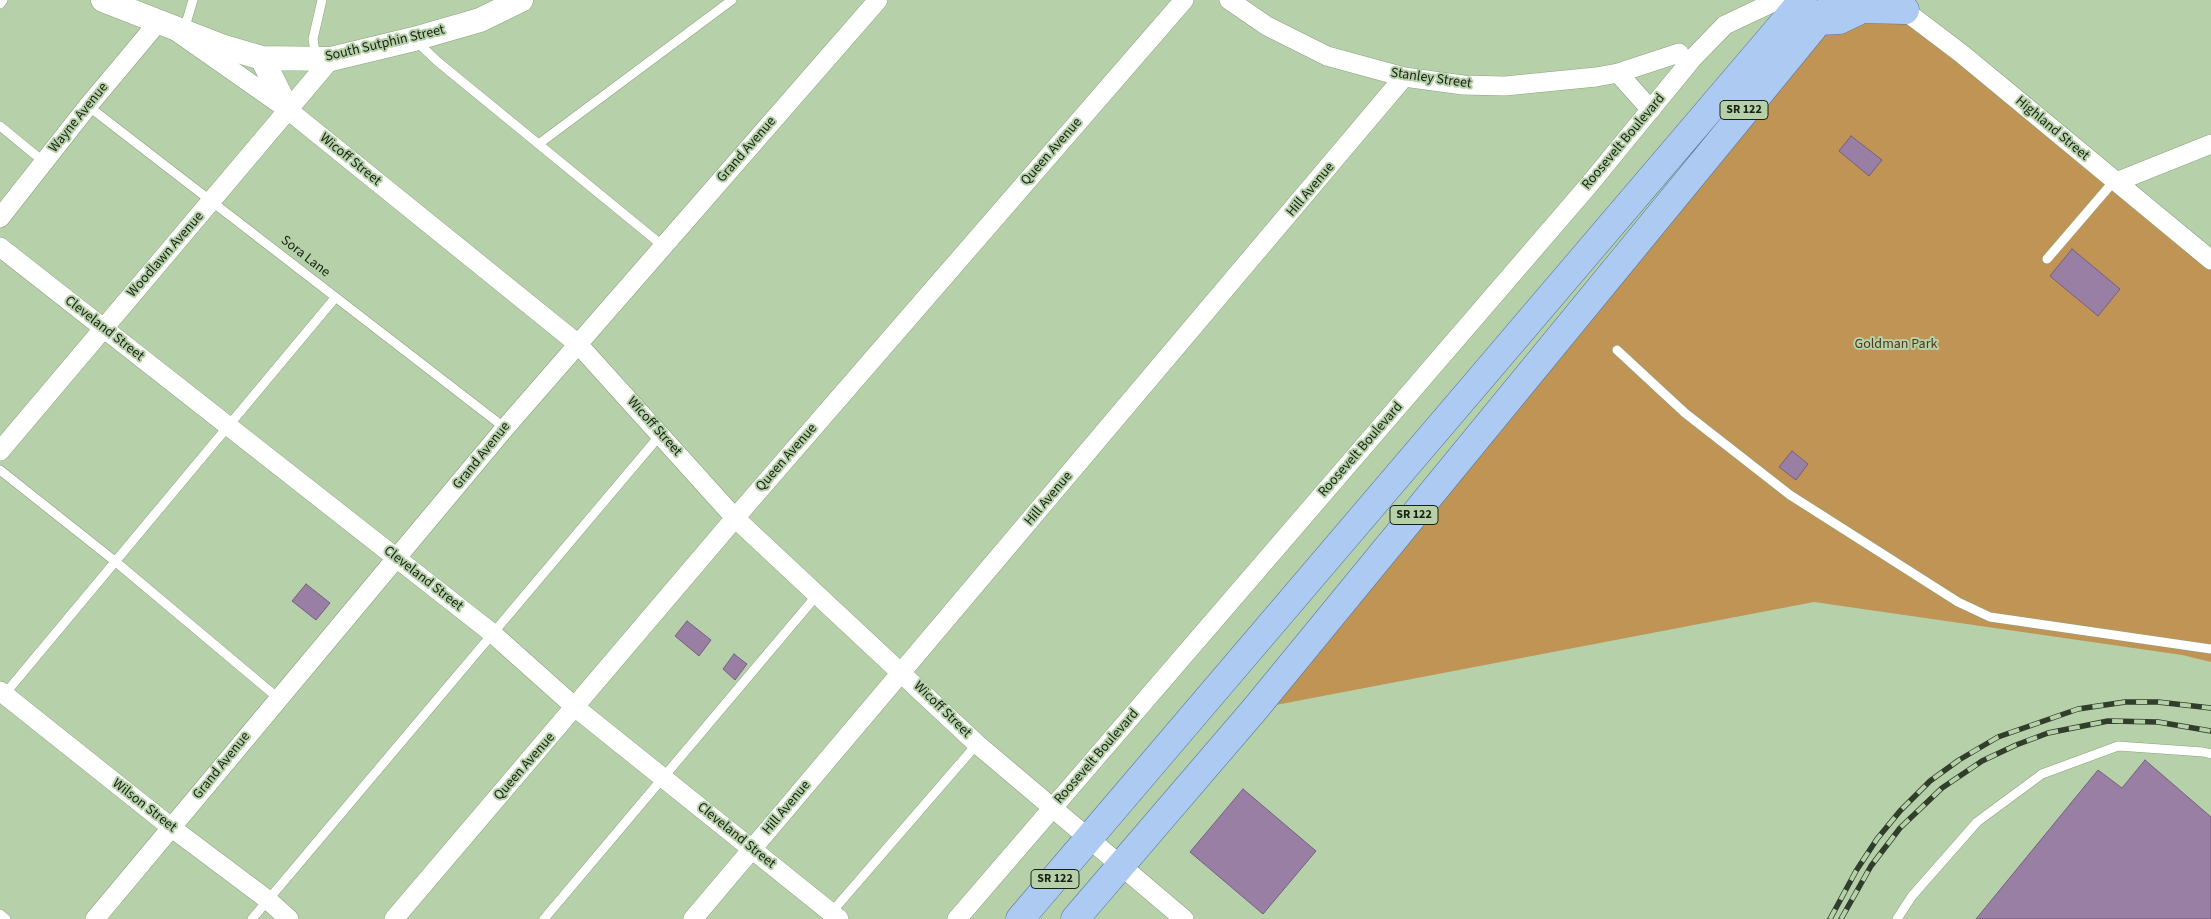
<!DOCTYPE html>
<html>
<head>
<meta charset="utf-8">
<style>
  body { margin:0 }
  canvas { display:block; background:#b6d1a9 }
</style>
</head>
<body>
<canvas width="2211" height="919"></canvas>
<script>
const ctx = document.querySelector('canvas').getContext('2d');
ctx.lineJoin = 'round';
function fillPath(path, color) { ctx.fillStyle = color; ctx.fill(path, 'evenodd'); }
const shape = rows => new Path2D(rows.map(r => 'M' + r).join(''));
function trace(path, color, width, dash) { ctx.strokeStyle = color; ctx.lineWidth = width; ctx.lineCap = dash ? 'butt' : 'round'; ctx.setLineDash(dash || []); ctx.stroke(path); }
function write(font, color, halo, rows, align = 'center') {
  ctx.font = font + ' "Source Sans 3",sans-serif'; ctx.lineWidth = 4; ctx.setLineDash([]); ctx.textBaseline = 'middle'; ctx.strokeStyle = halo; ctx.fillStyle = color; for (const [text, x, y, turn = 0] of rows) {
    ctx.save(); ctx.translate(x, y); ctx.rotate((+turn || 0) * Math.PI / 180); ctx.textAlign = isNaN(turn) ? turn : align; if (halo) ctx.strokeText(text, 0, 0); ctx.fillText(text, 0, 0); ctx.restore();
  }
}
fillPath(shape([
  [1836,0,1892,0,2211,260,2211,662,2182,655,1814,602,1255,709]
]), '#c09455');
const building = shape([
  [1851,136,1882,160,1869,176,1839,151,1851,136],
  [2072,249,2120,289,2098,316,2050,276,2072,249],
  [1792,451,1808,464,1796,480,1779,467,1792,451],
  [306,584,330,603,316,620,292,601,306,584],
  [687,621,711,640,699,656,675,636,687,621],
  [734,654,747,664,735,680,723,669,734,654],
  [2145,760,2211,817,2211,919,1976,919,2098,770,2122,788,2145,760],
  [1243,789,1316,851,1263,914,1190,852,1243,789]
]);
fillPath(building, '#997fa4');
trace(building, '#765d81', 1);
const service = shape([
  [0,4,3,0],
  [184,30,193,0],
  [415,40,437,61,663,246],
  [316,58,313,39,322,0],
  [88,106,505,428],
  [0,126,44,162],
  [540,143,732,0],
  [2047,259,2114,181],
  [1617,350,1685,413,1790,495,1958,602,1990,617,2211,649],
  [0,470,116,562,278,698],
  [4,695,335,298],
  [0,914,6,919],
  [830,914,977,744],
  [252,919,661,434],
  [544,919,817,595],
  [1897,919,1912,896,1977,822,2042,774,2118,746,2203,752,2211,754]
]);
const minor = shape([
  [1229,0,1267,26,1327,56,1404,77,1463,85,1505,86,1596,77,1618,73,1679,53],
  [1896,4,1962,54,2211,260],
  [1618,73,1651,110],
  [2116,182,2211,144],
  [0,218,88,106,160,20,287,109,578,344,735,518,977,744,1184,919],
  [0,247,492,633,576,708,839,919],
  [0,451,331,59],
  [0,691,172,828,268,900,289,919],
  [95,919,505,428,878,0],
  [394,919,735,518,1184,0],
  [693,919,1404,77],
  [957,919,1588,186,1692,59,1725,25,1778,0]
]);
const tertiary = shape([
  [103,0,221,46,262,58,331,59,414,39,480,20,521,0],
  [262,58,287,109]
]);
const primary = shape([
  [1818,21,1839,20,1862,9,1905,10],
  [1020,919,1803,0],
  [1075,919,1255,709,1836,0]
]);
trace(service, '#88a27c', 10);
trace(minor, '#88a27c', 20);
trace(tertiary, '#88a27c', 25);
trace(primary, '#54789f', 29);
trace(service, '#fff', 9);
trace(minor, '#fff', 19);
trace(tertiary, '#fff', 24);
trace(primary, '#accaf2', 28);
const rail = shape([
  [1830,919,1856,871,1877,839,1900,811,1930,781,1959,760,1998,737,2078,709,2125,702,2158,702,2211,708],
  [1841,919,1871,866,1900,828,1942,788,1982,761,2016,745,2048,733,2108,721,2158,722,2211,731]
]);
trace(rail, '#313e2b', 5.5);
trace(rail, '#b6d1a9', 4, [11]);
for (const [x, y, w] of [
  [1744,110,48],
  [1414,515,48],
  [1055,879,48]
]) { const box = new Path2D(); box.roundRect(x - w / 2, y - 9.5, w, 19, 4); ctx.fillStyle = '#b6d1a9'; ctx.fill(box); trace(box, '#182213', 1); }
write('bold 12px', '#182213', null, [
  ["SR 122",1744,110],
  ["SR 122",1414,515],
  ["SR 122",1055,879]
]);
write('14px', '#182213', '#b6d1a9', [
  ["South Sutphin Street",385,44,-13],
  ["Stanley Street",1431,79,8],
  ["Wayne Avenue",79,118,-51],
  ["Highland Street",2052,129,40],
  ["Roosevelt Boulevard",1624,142,-50],
  ["Grand Avenue",747,150,-49],
  ["Queen Avenue",1052,152,-49],
  ["Wicoff Street",350,160,39],
  ["Hill Avenue",1311,190,-50],
  ["Woodlawn Avenue",166,255,-49],
  ["Sora Lane",305,257,38],
  ["Cleveland Street",104,329,38],
  ["Wicoff Street",654,427,48],
  ["Roosevelt Boulevard",1361,450,-49],
  ["Grand Avenue",482,456,-51],
  ["Queen Avenue",787,458,-49],
  ["Hill Avenue",1049,499,-50],
  ["Cleveland Street",423,579,38],
  ["Wicoff Street",942,710,44],
  ["Roosevelt Boulevard",1097,757,-49],
  ["Grand Avenue",222,766,-51],
  ["Queen Avenue",525,767,-49],
  ["Wilson Street",144,806,38],
  ["Hill Avenue",787,808,-50],
  ["Cleveland Street",736,836,39]
]);
write('14px', '#4d3818', '#b6d1a9', [
  ["Goldman Park",1896,345]
]);
</script>
</body>
</html>
